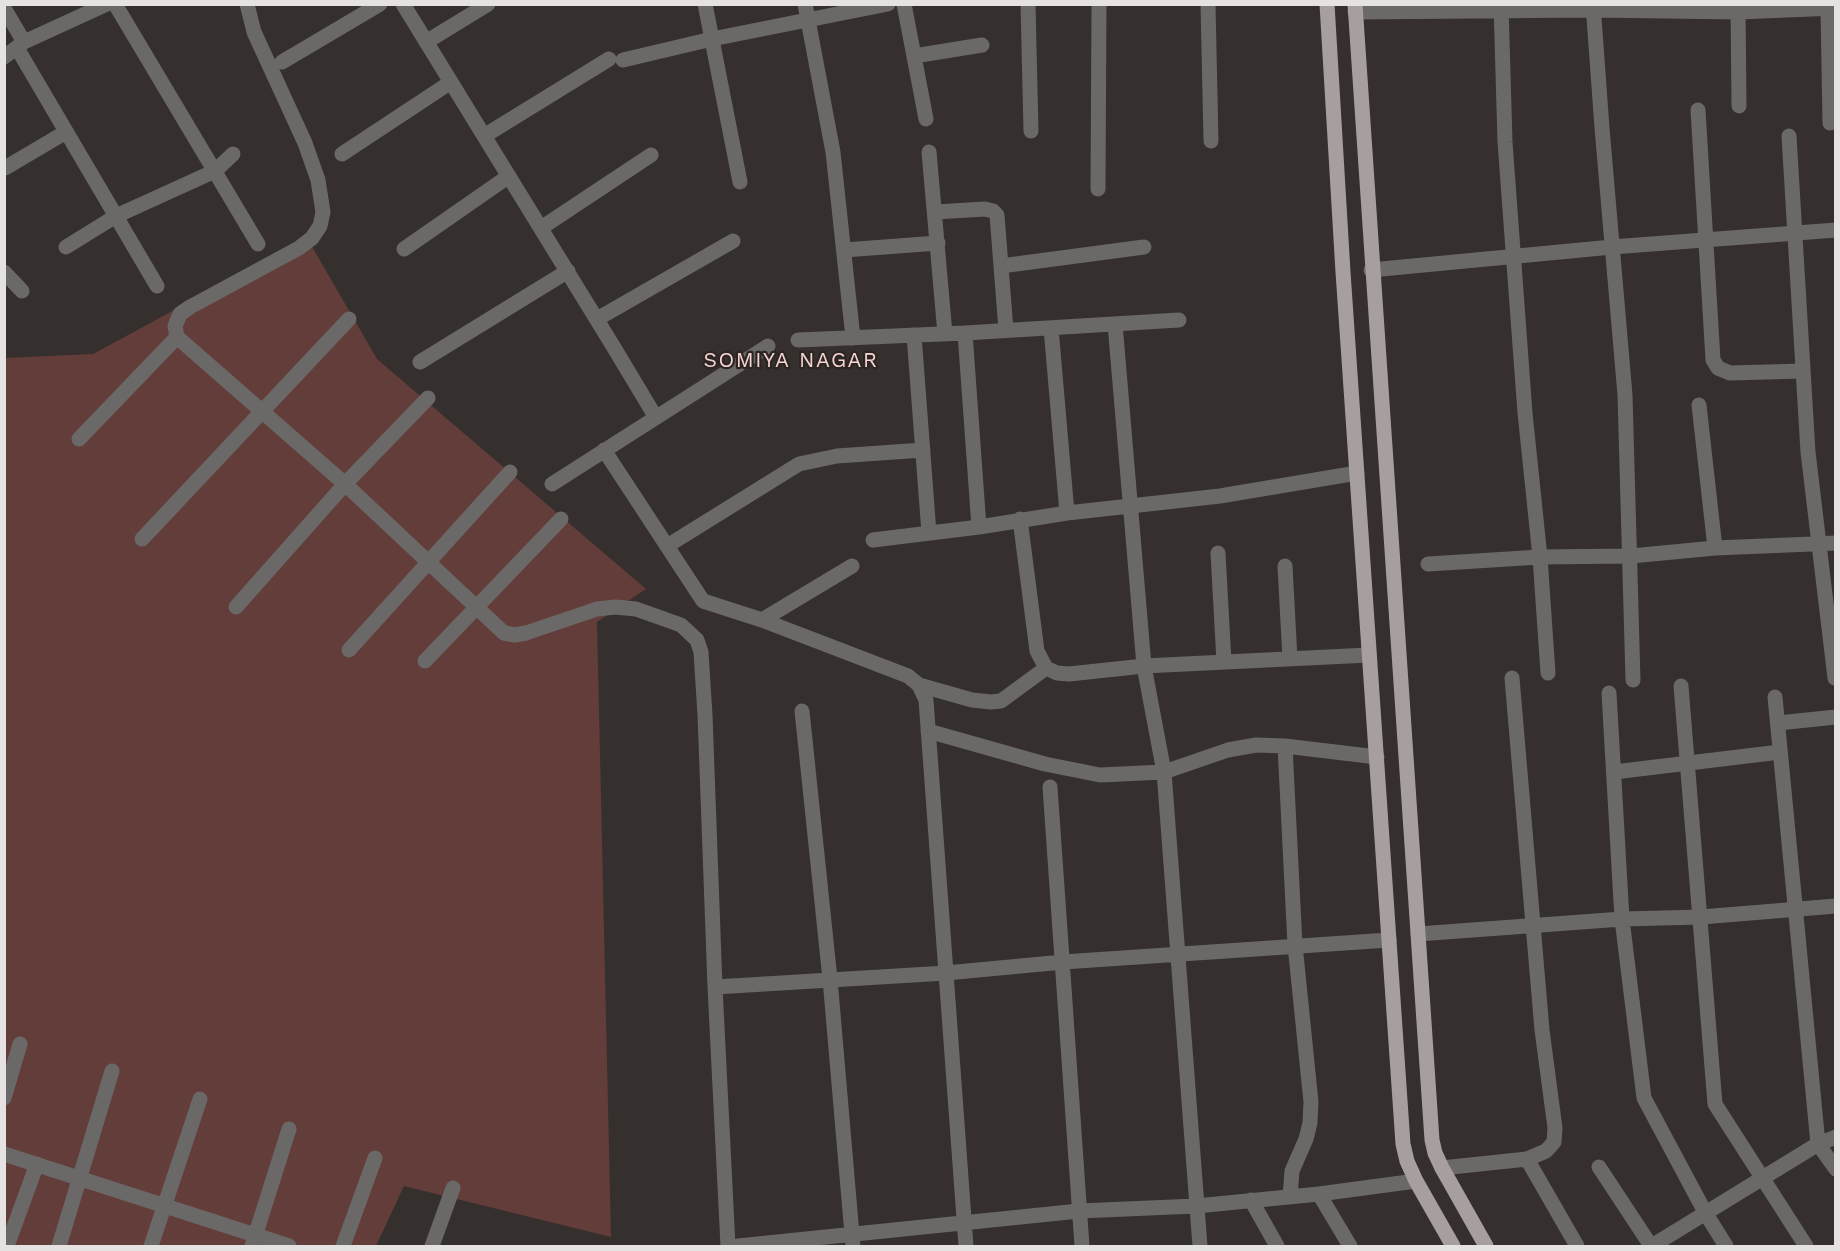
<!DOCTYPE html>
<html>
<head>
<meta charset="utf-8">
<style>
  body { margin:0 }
  #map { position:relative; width:1840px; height:1251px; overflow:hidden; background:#352f2e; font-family:"Work Sans",sans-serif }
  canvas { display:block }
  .frame { position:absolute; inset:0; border:6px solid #e6e2e2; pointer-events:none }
</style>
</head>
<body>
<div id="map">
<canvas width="1840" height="1251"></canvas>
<div class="frame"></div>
</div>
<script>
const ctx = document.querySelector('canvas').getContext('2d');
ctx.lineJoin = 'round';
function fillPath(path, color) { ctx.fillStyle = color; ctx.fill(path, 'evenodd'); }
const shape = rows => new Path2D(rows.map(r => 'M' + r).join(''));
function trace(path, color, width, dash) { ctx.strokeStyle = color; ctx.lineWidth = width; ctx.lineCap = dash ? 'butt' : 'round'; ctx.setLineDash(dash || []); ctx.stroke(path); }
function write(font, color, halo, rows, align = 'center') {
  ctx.font = font + ' "Work Sans",sans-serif'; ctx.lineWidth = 4.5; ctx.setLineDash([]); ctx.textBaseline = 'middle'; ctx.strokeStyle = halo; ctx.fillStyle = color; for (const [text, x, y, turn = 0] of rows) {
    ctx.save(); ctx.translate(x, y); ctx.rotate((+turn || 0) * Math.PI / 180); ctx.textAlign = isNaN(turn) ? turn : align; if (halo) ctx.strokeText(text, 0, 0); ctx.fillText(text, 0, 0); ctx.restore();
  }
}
fillPath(shape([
  [307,238,377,359,646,589,597,622,611,1237,404,1186,376,1246,5,1246,4,358,93,354]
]), '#633d39');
trace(shape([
  [115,4,258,244],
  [247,4,254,32,305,143,318,180,323,212,320,226,312,238,299,248,190,307,180,314,175,326,177,337,345,484,504,633,515,635,526,633,597,609,615,607,636,609,681,625,697,640,701,652,705,715,715,987,728,1246],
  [403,4,613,346,655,416],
  [705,4,740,182],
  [805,4,833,152,853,338],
  [904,4,926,119],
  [1028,4,1031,131],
  [1208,4,1211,141],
  [1501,4,1505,142,1525,413,1540,557,1548,673],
  [1593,4,1602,128,1625,395,1633,680],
  [1738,4,1739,106],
  [4,8,24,42],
  [1828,8,1830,123],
  [1355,12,1593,10,1738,12,1836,8],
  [426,42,488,4],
  [17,48,157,286],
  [914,56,982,45],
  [4,57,24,42,107,4],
  [623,60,712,39,888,4],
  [282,62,380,4],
  [1698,110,1713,360,1718,368,1730,373,1803,371],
  [484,136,609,59],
  [1789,136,1808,452,1835,678],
  [929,152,945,334],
  [342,154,451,82],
  [5,168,66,132],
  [1098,189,1099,4],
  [935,212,985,209,993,211,997,215,1006,330],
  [541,228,651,155],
  [66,247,116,216,215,171,233,154],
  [404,249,509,176],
  [844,250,938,243],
  [1001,266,1144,247],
  [1371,270,1612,247,1836,230],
  [4,272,22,291],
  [597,319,733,241],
  [1115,324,1144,666,1164,772,1200,1246],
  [1051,328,1067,513],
  [965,333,979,527],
  [914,335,929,533],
  [798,340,965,333,1179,320],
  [420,362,568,271],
  [1699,405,1715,548],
  [79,439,177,337],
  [604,450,703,601,762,620,852,566],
  [552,484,768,346],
  [1020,519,1037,651,1046,668,1057,673,1069,674,1144,666,1369,655],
  [142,539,349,319],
  [873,540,979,527,1067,513,1220,496,1357,473],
  [667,546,799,464,837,456,923,450],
  [1218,553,1224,662],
  [1428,564,1540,557,1631,556,1715,548,1836,543],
  [1285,566,1290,659],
  [236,607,345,484,428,398],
  [762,620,908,676,919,685,926,700,966,1246],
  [349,650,510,472],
  [425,661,561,519],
  [919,685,972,700,991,702,1001,701,1046,668],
  [1681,686,1715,1104,1806,1246],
  [1609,693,1622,919,1644,1098,1706,1214,1726,1246],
  [1775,697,1818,1144,1836,1169],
  [802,711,830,979,853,1246],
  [1778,723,1836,717],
  [928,731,1045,764,1100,775,1164,772,1228,750,1256,745,1285,746,1377,757],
  [1285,746,1295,945,1311,1102,1310,1123,1306,1139,1292,1171,1290,1197],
  [1614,772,1780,752],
  [1050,787,1082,1246],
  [1418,934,1622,919,1701,917,1836,906],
  [715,987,946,973,1063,962,1389,940],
  [4,1098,20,1044],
  [4,1154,289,1246],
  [1527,1159,1577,1246],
  [1599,1167,1651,1246],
  [1442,1168,1527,1159,1546,1151,1554,1142,1555,1128,1542,1030,1512,678],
  [1319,1194,1350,1246],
  [1251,1200,1277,1246],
  [7,1246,37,1164],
  [59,1246,112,1071],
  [151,1246,200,1099],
  [252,1246,289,1129],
  [343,1246,375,1158],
  [432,1246,453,1188],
  [738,1246,1079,1211,1196,1206,1319,1194,1416,1181],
  [1652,1246,1818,1144,1836,1137]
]), '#6b6868', 15);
trace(shape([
  [1327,4,1343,272,1403,1144,1407,1161,1416,1181,1453,1246],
  [1355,4,1432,1140,1435,1153,1442,1168,1486,1246]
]), '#a69f9e', 15);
ctx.letterSpacing = '1.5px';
write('21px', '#f7d4d0', '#2b2524', [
  ["SOMIYA NAGAR",791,361]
]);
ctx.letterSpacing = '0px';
</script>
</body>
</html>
